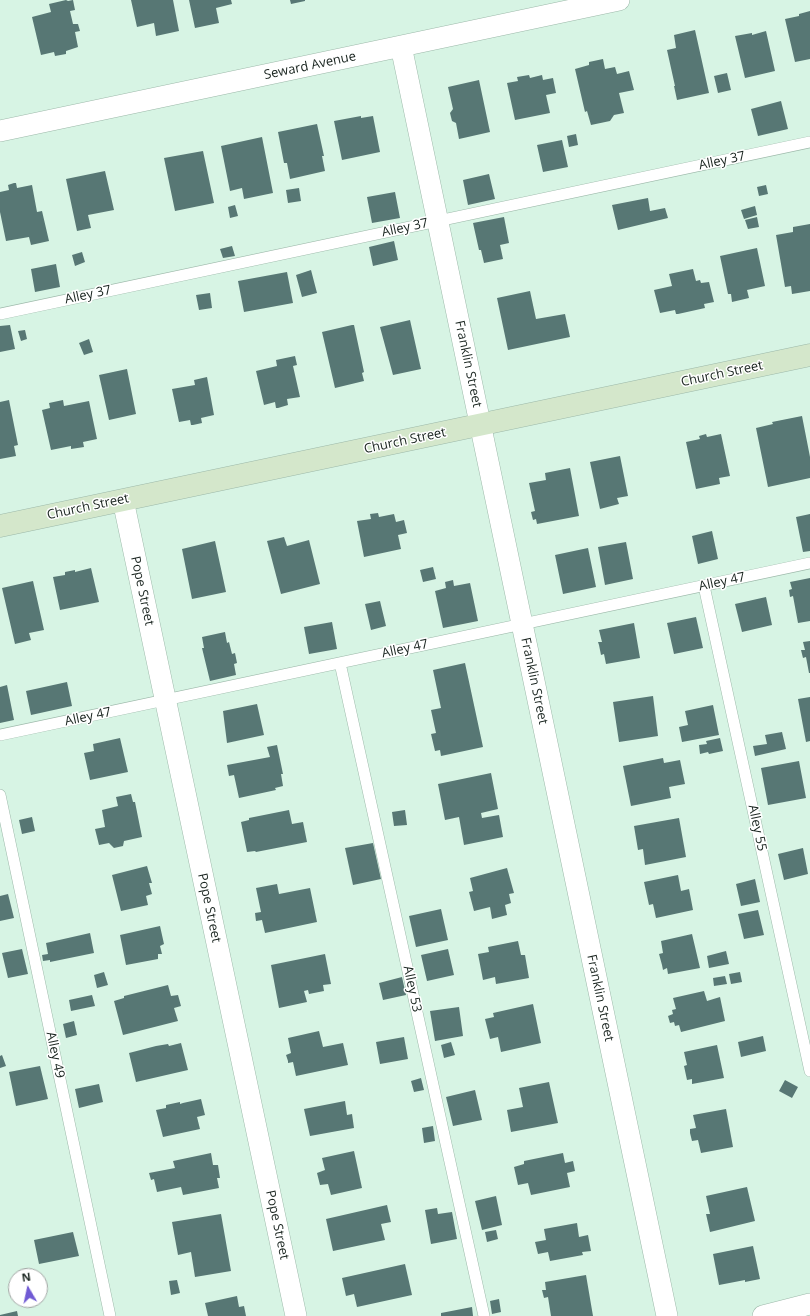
<!DOCTYPE html>
<html>
<head>
<meta charset="utf-8">
<style>
  body { margin:0 }
  #map { position:relative; width:810px; height:1316px; overflow:hidden; background:#d7f4e4; font-family:"Open Sans",sans-serif }
  canvas { display:block }
  .north { position:absolute; left:8px; top:1268px; width:40px; height:40px; box-sizing:border-box; background:#fff; border:1px solid #a3a7a5; border-radius:50%; rotate:351deg; font-size:11px; font-weight:700; line-height:16px; text-align:center; color:#19241f }
  .north::after { content:''; display:block; margin:auto; width:14px; height:18px; background:#705ad4; clip-path:polygon(50% 0,100% 100%,50% 72%,0 100%) }
</style>
</head>
<body>
<div id="map">
<canvas width="810" height="1316"></canvas>
<div class="north">N</div>
</div>
<script>
const ctx = document.querySelector('canvas').getContext('2d');
ctx.lineJoin = 'round';
function fillPath(path, color) { ctx.fillStyle = color; ctx.fill(path, 'evenodd'); }
const shape = rows => new Path2D(rows.map(r => 'M' + r).join(''));
function trace(path, color, width, dash) { ctx.strokeStyle = color; ctx.lineWidth = width; ctx.lineCap = dash ? 'butt' : 'round'; ctx.setLineDash(dash || []); ctx.stroke(path); }
function write(font, color, halo, rows, align = 'center') {
  ctx.font = font + ' "Open Sans",sans-serif'; ctx.lineWidth = 3; ctx.setLineDash([]); ctx.textBaseline = 'middle'; ctx.strokeStyle = halo; ctx.fillStyle = color; for (const [text, x, y, turn = 0] of rows) {
    ctx.save(); ctx.translate(x, y); ctx.rotate((+turn || 0) * Math.PI / 180); ctx.textAlign = isNaN(turn) ? turn : align; if (halo) ctx.strokeText(text, 0, 0); ctx.fillText(text, 0, 0); ctx.restore();
  }
}
fillPath(shape([
  [66,0,68,1,73,0,75,10,70,11,73,24,78,24,80,31,75,32,78,47,66,51,66,54,55,56,54,52,41,55,32,17,51,12,49,4],
  [131,0,173,0,179,31,156,36,154,23,137,27],
  [189,0,231,0,232,4,216,8,219,23,195,28],
  [290,0,305,0,305,1,291,4],
  [810,11,810,59,795,62,785,19,799,16,799,14],
  [695,30,709,93,677,100,674,86,675,86,667,50,676,48,674,35],
  [766,31,775,71,745,78,735,36,752,33,752,35],
  [603,59,605,69,615,67,617,74,629,71,634,90,619,93,624,113,614,115,610,121,591,125,587,111,585,112,575,69,589,65,589,62],
  [727,73,731,90,718,93,714,76],
  [529,75,530,78,542,75,543,80,553,78,556,93,546,95,550,113,515,120,507,83,518,81,517,77],
  [479,80,490,132,459,139,456,123,452,121,450,113,453,109,448,87],
  [781,101,788,129,758,136,751,109],
  [361,116,361,118,373,116,380,152,342,160,334,121],
  [317,124,324,156,322,156,325,171,290,179,287,163,284,163,278,132],
  [576,134,578,145,569,147,567,136],
  [262,137,273,193,244,199,242,188,230,191,221,146],
  [562,140,568,167,543,172,537,145],
  [203,151,214,203,175,211,164,158],
  [105,171,114,210,88,215,91,228,77,231,66,179],
  [489,174,495,199,468,205,463,180],
  [14,183,16,183,17,188,32,185,37,212,42,211,49,241,31,245,29,237,6,241,0,212,0,192,9,190,8,185],
  [766,185,768,194,759,196,757,187],
  [299,188,301,201,288,203,286,190],
  [395,192,400,218,372,223,367,197],
  [648,198,650,211,665,208,668,218,618,230,612,205],
  [235,205,238,216,230,218,228,207],
  [755,206,757,215,744,219,741,210],
  [504,217,509,243,500,245,503,259,484,263,481,250,479,250,473,223],
  [757,217,759,227,748,229,745,220],
  [810,224,810,291,792,294,791,286,785,287,776,235,793,232,793,227],
  [394,241,398,260,373,266,369,247],
  [232,246,235,256,223,258,220,249],
  [757,248,765,286,747,290,749,298,732,302,731,294,728,294,720,256],
  [82,252,85,262,75,266,72,255],
  [56,264,60,287,35,292,31,269],
  [693,269,696,281,700,280,701,283,709,282,714,302,704,304,705,308,678,314,676,314,675,310,660,313,654,290,672,286,669,274],
  [311,270,317,293,302,297,296,275],
  [287,272,293,303,244,312,238,281],
  [530,291,536,319,565,314,570,337,508,350,497,298],
  [210,293,212,308,199,310,196,295],
  [410,320,421,369,393,375,380,327],
  [10,325,15,349,0,352,0,326],
  [352,325,354,325,364,372,362,373,364,381,335,388,322,332],
  [25,330,27,339,21,341,18,331],
  [89,339,93,352,84,355,79,343],
  [295,356,297,365,293,366,300,397,287,399,288,405,278,408,276,408,275,402,264,405,256,371,277,366,276,360],
  [127,369,136,414,109,420,99,375],
  [207,377,214,415,201,418,202,423,193,425,191,425,190,420,179,422,172,389,195,385,194,380],
  [9,400,18,445,14,446,16,456,0,459,0,402],
  [63,400,64,406,89,401,97,439,83,442,84,447,71,449,71,446,51,450,42,410,50,408,49,403],
  [802,416,810,457,810,478,768,487,756,428,773,424,772,422],
  [706,434,707,437,721,434,730,476,719,478,720,484,696,489,686,442,700,439,699,436],
  [620,456,628,496,617,498,619,504,600,509,590,462],
  [570,468,579,516,537,524,536,519,533,520,531,512,535,511,529,483,546,480,545,473],
  [378,513,379,517,394,514,396,522,404,520,407,533,398,535,401,549,364,557,357,521,371,519,370,514],
  [810,514,810,551,803,552,796,517],
  [712,531,718,559,698,564,692,536],
  [284,537,287,546,309,540,320,584,281,594,267,541],
  [215,541,226,592,192,599,182,549],
  [626,542,633,579,605,585,598,547],
  [588,548,596,587,563,594,555,555],
  [433,567,436,579,423,582,420,570],
  [91,568,99,602,60,610,53,577,65,575,65,572,75,570,75,572],
  [810,578,810,621,798,623,793,596,790,597,789,590,792,589,790,582],
  [453,580,454,586,470,583,478,621,443,628,435,591,446,588,445,582],
  [33,581,44,630,29,633,31,640,15,644,2,588],
  [766,597,772,625,742,632,735,604],
  [380,601,386,626,371,630,365,604],
  [696,617,703,648,674,654,667,623],
  [332,622,337,649,309,654,304,627],
  [634,623,640,658,606,664,604,654,601,655,599,645,598,642,602,642,599,630],
  [225,632,227,643,229,642,232,654,235,653,237,663,234,664,236,675,210,681,202,648,204,648,202,637],
  [810,641,810,673,809,673,806,657,803,658,801,650,805,650,803,642],
  [465,663,483,747,441,756,440,750,435,751,431,734,436,733,431,710,441,708,433,670],
  [67,682,72,706,31,715,26,691],
  [7,685,14,720,0,723,0,687],
  [653,696,658,736,619,742,613,702],
  [810,697,810,741,806,742,798,699],
  [257,704,264,735,227,743,223,711],
  [713,705,719,735,682,742,679,727,688,725,685,711],
  [782,732,786,749,755,756,753,746,767,744,765,735],
  [120,738,128,772,90,780,84,753,94,751,93,744],
  [720,738,723,751,709,754,708,752,700,754,699,745,707,744,706,741],
  [277,745,283,774,281,774,283,786,275,788,276,790,239,798,234,775,229,776,227,765,270,757,267,747],
  [663,758,664,763,680,760,685,784,669,787,671,798,631,806,623,766],
  [799,761,806,798,768,805,761,768],
  [491,773,498,809,481,813,482,818,499,815,503,837,464,845,459,817,445,820,438,784],
  [131,794,133,802,135,802,142,837,124,841,123,846,114,848,109,843,99,845,95,829,105,827,102,810,118,806,116,797],
  [289,810,292,824,303,822,307,842,256,852,255,851,247,852,241,822,249,820,249,818],
  [405,810,407,825,394,826,392,812],
  [32,817,35,831,22,834,19,820],
  [679,818,686,857,645,865,643,849,638,850,634,826],
  [373,843,381,879,353,885,345,848],
  [803,848,808,874,784,880,778,854],
  [147,866,152,883,149,883,152,894,146,896,148,905,121,911,112,875],
  [507,868,514,893,509,894,511,903,505,905,507,915,492,919,490,907,474,911,469,892,473,891,470,878],
  [678,875,681,891,689,889,693,910,656,918,653,904,649,905,644,882],
  [755,879,760,902,741,906,736,884],
  [277,884,279,894,310,888,317,922,265,933,262,920,256,921,255,913,261,912,256,888],
  [8,894,14,918,0,921,0,896],
  [441,909,448,940,416,947,409,916],
  [758,910,764,935,744,939,738,914],
  [160,926,164,944,160,946,162,954,158,954,158,959,126,965,120,935],
  [90,933,94,953,50,962,50,960,43,961,42,955,48,954,46,943],
  [692,934,700,968,668,974,667,968,663,970,662,965,659,954,663,953,661,941],
  [518,941,521,955,525,955,529,978,496,984,495,977,483,980,478,954,489,952,488,947],
  [22,949,28,974,8,978,2,953],
  [448,949,454,975,427,981,421,955],
  [726,951,729,964,709,968,707,956],
  [325,954,331,984,323,985,324,991,309,994,308,990,304,991,307,1002,279,1008,271,965],
  [104,972,108,985,97,988,94,975],
  [740,972,742,982,731,984,729,974],
  [725,976,727,984,714,986,713,978],
  [402,977,406,995,383,1000,379,983],
  [168,985,171,996,178,995,181,1006,174,1008,178,1021,123,1035,114,1001,124,998,124,996],
  [704,991,707,1001,720,997,725,1021,681,1032,679,1025,675,1026,674,1022,670,1023,668,1016,673,1014,672,1010,676,1009,673,998],
  [92,995,95,1006,71,1011,69,1000],
  [533,1004,541,1043,501,1052,498,1037,490,1039,485,1019,494,1017,493,1013],
  [459,1007,463,1036,435,1041,430,1011],
  [74,1021,77,1035,66,1038,63,1024],
  [319,1031,323,1047,343,1043,348,1065,296,1076,293,1062,288,1063,288,1061,286,1055,291,1053,288,1038],
  [763,1036,766,1051,741,1057,738,1042],
  [404,1037,408,1059,380,1064,376,1042],
  [451,1042,455,1055,444,1058,441,1045],
  [181,1043,188,1070,136,1082,129,1053,156,1046,168,1044,169,1046],
  [717,1045,724,1078,692,1084,692,1079,687,1080,684,1066,687,1065,684,1052],
  [2,1055,6,1066,0,1068,0,1056],
  [40,1066,48,1099,16,1106,9,1072],
  [421,1078,424,1090,414,1092,411,1081],
  [785,1080,798,1087,792,1098,779,1091],
  [549,1082,558,1123,511,1132,507,1110,523,1107,519,1088],
  [99,1084,103,1102,79,1108,75,1089],
  [475,1090,482,1120,453,1126,446,1097],
  [201,1099,205,1115,197,1117,200,1129,163,1137,156,1110,166,1108,166,1105,180,1102,180,1104,183,1103],
  [345,1101,347,1115,352,1114,354,1128,310,1136,304,1109],
  [726,1109,733,1147,701,1153,698,1140,692,1141,690,1133,690,1129,696,1128,693,1115],
  [433,1126,435,1141,424,1143,422,1128],
  [354,1151,362,1188,331,1195,328,1184,320,1185,317,1173,325,1170,322,1158],
  [211,1153,213,1165,218,1165,220,1178,217,1178,219,1188,183,1195,181,1187,157,1192,154,1179,151,1180,149,1173,175,1168,173,1161],
  [563,1153,565,1163,573,1161,575,1171,567,1173,570,1187,531,1195,528,1183,518,1185,514,1167,524,1164,524,1161],
  [747,1187,755,1221,710,1232,706,1214,710,1214,706,1196],
  [496,1196,502,1225,482,1230,475,1201],
  [387,1205,391,1222,381,1224,385,1240,333,1251,326,1219],
  [437,1208,438,1214,452,1212,457,1239,431,1244,425,1210],
  [221,1214,231,1271,195,1277,191,1252,178,1255,172,1222],
  [577,1223,579,1237,588,1235,591,1251,582,1252,583,1255,550,1261,548,1252,538,1254,535,1242,546,1240,544,1229],
  [496,1230,498,1239,487,1242,485,1232],
  [73,1232,79,1256,39,1264,34,1240],
  [753,1246,760,1279,745,1282,745,1280,719,1285,713,1254],
  [405,1264,412,1295,357,1307,354,1294,346,1296,342,1278],
  [586,1275,593,1316,551,1316,548,1297,544,1298,542,1290,546,1290,545,1282],
  [177,1280,180,1293,171,1295,169,1281],
  [237,1296,239,1307,244,1306,246,1316,208,1316,205,1303],
  [499,1299,501,1312,492,1314,490,1301],
  [472,1307,473,1316,441,1316,441,1313],
  [17,1311,18,1316,0,1316,0,1315]
]), '#577774');
const service = shape([
  [0,314,810,142],
  [704,586,810,1071],
  [340,663,484,1316],
  [0,735,810,563],
  [0,795,110,1316]
]);
const minor = shape([
  [401,46,667,1316],
  [0,131,619,0],
  [123,500,296,1316],
  [763,1316,810,1304]
]);
const secondary = shape([
  [0,526,810,355]
]);
trace(service, '#9cb8a9', 12);
trace(minor, '#9cb8a9', 22);
trace(secondary, '#9cb8a9', 23);
trace(service, '#fff', 11);
trace(minor, '#fff', 21);
trace(secondary, '#d4e7cb', 22);
write('13px', '#19241f', '#fff', [
  ["Seward Avenue",310,66,-12],
  ["Alley 37",722,161,-12],
  ["Alley 37",405,228,-12],
  ["Alley 37",88,295,-12],
  ["Franklin Street",468,364,78],
  ["Church Street",722,374,-12],
  ["Church Street",405,441,-12],
  ["Church Street",88,507,-12],
  ["Alley 47",722,582,-12],
  ["Pope Street",142,591,78],
  ["Alley 47",405,649,-12],
  ["Franklin Street",534,681,78],
  ["Alley 47",88,717,-12],
  ["Alley 55",757,828,78],
  ["Pope Street",209,908,78],
  ["Alley 53",412,989,78],
  ["Franklin Street",600,998,78],
  ["Alley 49",55,1055,78],
  ["Pope Street",277,1225,78]
]);
</script>
</body>
</html>
